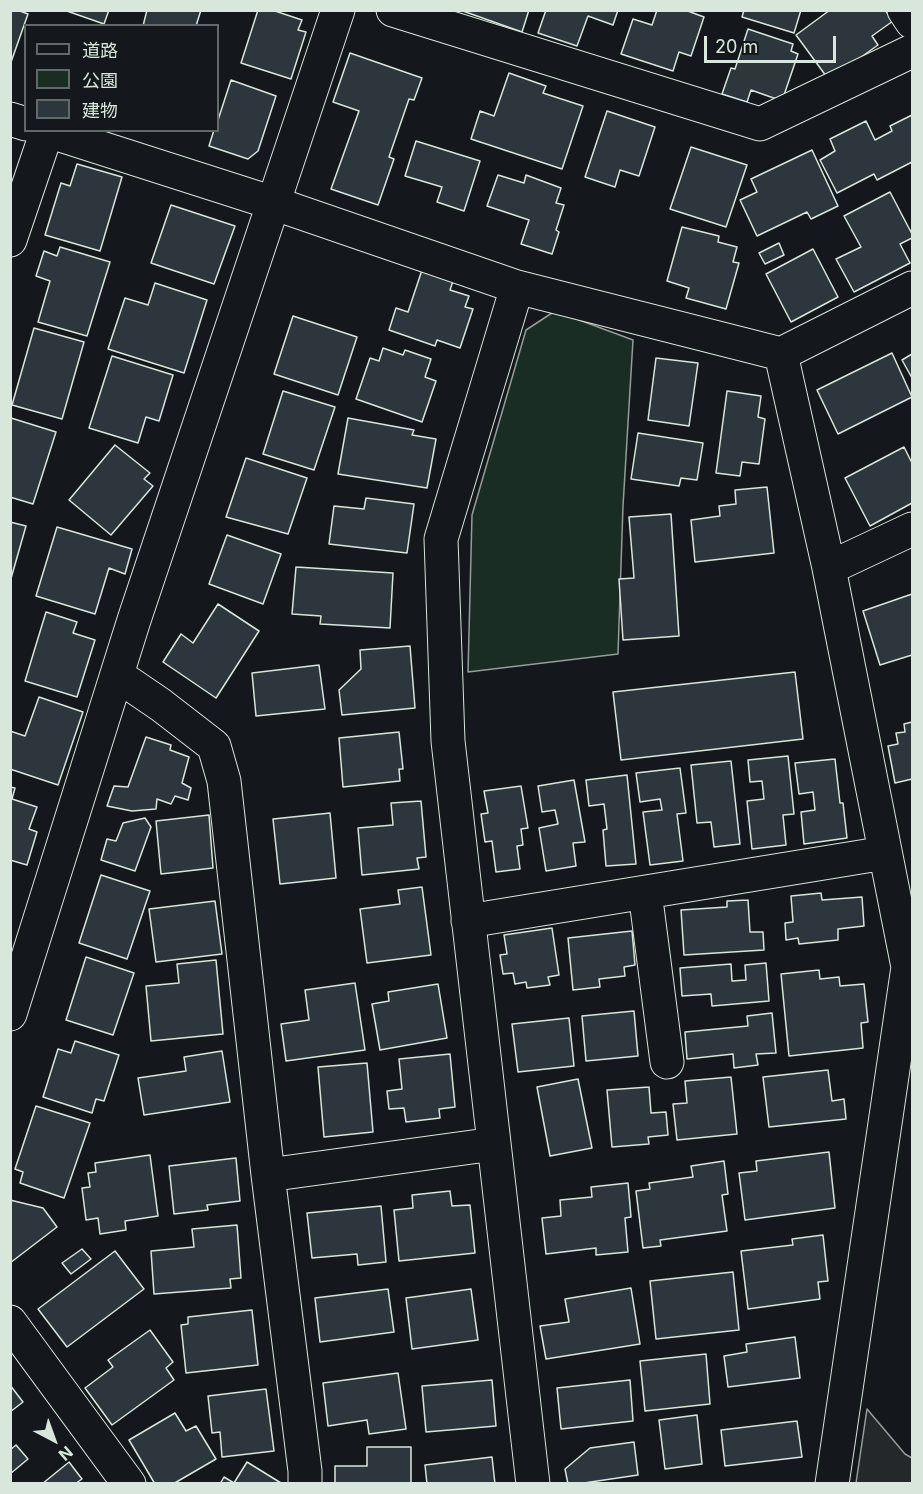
<!DOCTYPE html>
<html>
<head>
<meta charset="utf-8">
<style>
  body { margin:0 }
  #map { position:relative; width:923px; height:1494px; overflow:hidden; background:#14181c; font-family:Inter,"Noto Sans JP",sans-serif }
  canvas { display:block }
  .frame { position:absolute; inset:0; border:12px solid #d8e6dc; pointer-events:none }
  .legend { position:absolute; left:24px; top:24px; width:195px; height:108px; box-sizing:border-box; background:#14181c; border:2px solid #626a69; margin:0; padding:8px 10px; list-style:none; font-size:18px; color:#d8e6dc }
  .legend li { display:flex; align-items:center; gap:12px; height:30px }
  .legend b { width:30px; border:2px solid #626a69 }
  .north { position:absolute; left:24px; top:1410px; width:60px; height:60px; -webkit-text-stroke:4px #14181c; paint-order:stroke; rotate:139deg; font-size:16px; font-weight:700; line-height:24px; text-align:center; color:#d8e6dc }
  .north::after { content:''; display:block; margin:auto; width:21px; height:27px; background:#d8e6dc; clip-path:polygon(50% 0,100% 100%,50% 72%,0 100%) }
  .scale { position:absolute; left:704px; top:36px; width:132px; height:27px; box-sizing:border-box; border:3px solid #d8e6dc; border-top:0; padding-left:8px; font-size:18px; line-height:21px; white-space:nowrap; color:#d8e6dc; -webkit-text-stroke:4px #14181c; paint-order:stroke }
</style>
</head>
<body>
<div id="map">
<canvas width="923" height="1494"></canvas>
<div class="frame"></div>
<ul class="legend">
<li><b style="height:8px;background:#14181c"></b>道路</li>
<li><b style="height:16px;background:#1a2d24"></b>公園</li>
<li><b style="height:16px;background:#2c363c"></b>建物</li>
</ul>
<div class="north">N</div>
<div class="scale">20 m</div>
</div>
<script>
const ctx = document.querySelector('canvas').getContext('2d');
ctx.lineJoin = 'round';
function fillPath(path, color) { ctx.fillStyle = color; ctx.fill(path, 'evenodd'); }
const shape = rows => new Path2D(rows.map(r => 'M' + r).join(''));
function trace(path, color, width, dash) { ctx.strokeStyle = color; ctx.lineWidth = width; ctx.lineCap = dash ? 'butt' : 'round'; ctx.setLineDash(dash || []); ctx.stroke(path); }
const green = shape([
  [555,311,633,340,623,506,618,654,468,672,472,515,526,330,555,311]
]);
fillPath(green, '#1a2d24');
trace(green, '#939e99', 1.5);
const parking = shape([
  [867,1409,905,1454,912,1458,912,1483,856,1483,867,1409]
]);
fillPath(parking, '#24282b');
trace(parking, '#939e99', 1.5);
const building = shape([
  [10,10,17,10,28,14,10,65,10,10],
  [64,10,109,10,104,24,64,10],
  [147,10,201,10,196,26,143,26,147,10],
  [258,10,272,10,302,20,298,30,306,32,291,79,241,63,258,10],
  [460,10,529,10,522,32,460,10],
  [546,10,618,10,613,25,588,16,577,46,538,33,546,10],
  [657,10,685,10,704,17,691,56,679,52,673,71,621,54,633,19,652,25,657,10],
  [744,10,801,10,794,33,742,17,744,10],
  [830,10,885,10,893,21,872,36,878,45,829,80,796,35,830,10],
  [748,29,793,44,791,51,798,54,782,101,751,90,747,102,722,94,731,68,735,69,748,29],
  [350,53,422,78,414,100,409,99,389,157,394,159,378,205,331,189,359,111,333,102,350,53],
  [509,73,546,86,543,93,583,106,562,169,471,139,480,111,494,116,509,73],
  [231,80,276,96,258,151,248,159,209,146,214,130,218,130,218,120,231,80],
  [607,111,655,127,639,176,620,170,615,187,585,177,607,111],
  [912,115,912,162,877,180,874,174,837,193,820,160,835,151,830,139,866,121,875,140,892,131,890,126,912,115],
  [416,141,480,161,464,211,437,202,442,187,405,176,416,141],
  [691,147,747,165,726,227,670,209,691,147],
  [812,150,838,206,811,219,807,212,757,236,740,200,757,192,751,179,812,150],
  [77,164,122,177,100,251,45,235,61,183,70,186,77,164],
  [498,175,524,183,526,175,561,188,556,203,564,205,556,230,559,232,552,254,521,244,529,220,487,206,498,175],
  [890,192,912,234,912,238,900,244,910,263,854,292,836,259,861,247,844,216,890,192],
  [171,205,235,226,214,284,151,263,171,205],
  [682,227,719,236,718,242,737,247,733,262,739,263,726,309,686,298,689,288,667,281,682,227],
  [779,243,784,255,765,264,759,253,779,243],
  [60,247,110,262,87,336,38,322,50,281,36,276,44,251,57,256,60,247],
  [813,249,838,297,791,322,766,274,813,249],
  [422,270,453,281,450,290,469,296,465,307,473,309,460,348,437,340,435,346,389,330,396,308,408,312,422,270],
  [155,283,207,300,184,373,108,349,125,298,148,305,155,283],
  [293,316,357,337,338,395,274,374,293,316],
  [34,328,84,342,62,419,12,405,34,328],
  [383,348,403,355,405,350,431,359,425,377,436,381,422,422,356,399,370,358,379,361,383,348],
  [892,353,912,397,838,434,817,390,892,353],
  [912,354,912,378,902,360,912,354],
  [112,356,173,375,159,421,146,417,138,443,89,428,112,356],
  [656,358,698,363,689,426,648,420,656,358],
  [283,391,335,407,314,470,263,454,283,391],
  [727,391,761,396,758,417,765,419,759,464,742,462,740,476,716,473,727,391],
  [11,418,56,432,33,504,10,497,11,418],
  [348,418,414,430,412,435,436,439,427,488,338,474,348,418],
  [638,433,703,443,697,480,681,478,679,486,631,479,638,433],
  [115,445,150,473,144,479,153,486,111,535,69,500,115,445],
  [904,447,912,463,912,503,870,526,845,478,904,447],
  [246,458,307,478,288,534,226,517,246,458],
  [767,487,774,553,695,562,691,520,720,516,719,506,736,504,735,490,767,487],
  [366,498,414,504,407,553,329,544,334,506,364,509,366,498],
  [671,514,679,636,623,640,619,579,634,578,629,517,671,514],
  [10,522,26,526,10,582,10,522],
  [57,527,132,549,125,574,109,568,95,614,36,596,57,527],
  [227,535,281,554,263,604,209,584,227,535],
  [296,567,393,573,390,628,320,624,321,616,292,614,296,567],
  [912,594,912,655,880,665,863,611,912,594],
  [218,604,259,631,216,698,163,662,181,634,193,643,218,604],
  [46,612,77,622,73,633,95,640,77,697,25,681,46,612],
  [410,646,415,708,342,715,339,690,361,669,360,650,410,646],
  [319,665,325,709,256,716,252,673,319,665],
  [795,672,803,739,621,760,613,692,795,672],
  [39,697,83,712,58,785,10,769,10,731,25,736,39,697],
  [912,722,912,779,895,783,888,746,898,744,896,733,905,732,904,724,912,722],
  [399,732,403,769,399,769,400,781,343,787,339,738,399,732],
  [146,737,171,745,170,750,189,757,182,783,191,788,188,800,175,796,171,804,157,799,156,809,132,811,107,806,114,786,128,787,146,737],
  [788,756,794,814,783,815,786,845,752,849,747,801,764,799,762,781,750,782,748,760,788,756],
  [835,759,840,803,843,803,847,838,804,844,801,812,815,810,813,792,799,794,795,763,835,759],
  [731,761,740,844,714,847,711,822,697,823,691,765,731,761],
  [680,768,686,813,677,814,683,861,650,865,643,812,662,810,660,799,640,802,636,773,680,768],
  [627,775,636,864,606,866,603,830,607,829,604,804,589,806,586,780,627,775],
  [574,780,585,842,573,843,576,866,546,871,539,828,558,824,555,810,542,812,538,786,574,780],
  [521,786,528,828,521,829,523,845,517,846,520,869,496,872,492,841,485,842,481,814,488,813,484,791,521,786],
  [10,787,15,788,12,799,37,807,29,829,37,832,27,865,10,860,10,787],
  [421,801,426,857,417,858,419,869,362,875,358,828,393,825,391,803,421,801],
  [330,813,336,878,280,884,273,819,330,813],
  [209,815,213,868,161,874,156,821,209,815],
  [145,818,151,827,135,871,101,860,107,839,116,841,123,823,145,818],
  [101,875,150,891,127,959,79,943,101,875],
  [422,887,431,955,367,963,360,909,400,904,398,890,422,887],
  [821,893,822,900,862,897,864,926,838,929,838,940,799,944,798,938,786,940,785,923,793,922,791,896,821,893],
  [748,900,750,932,763,932,764,950,684,955,681,910,727,907,727,901,748,900],
  [215,901,222,954,156,962,149,909,215,901],
  [552,928,559,975,548,977,550,985,527,988,526,982,515,984,513,973,503,974,500,955,507,954,504,935,552,928],
  [632,931,635,965,624,967,625,976,599,979,600,987,573,990,568,938,632,931],
  [86,957,134,973,113,1035,66,1020,86,957],
  [216,960,223,1034,151,1041,146,986,179,983,177,964,216,960],
  [766,963,769,1001,712,1006,711,994,682,996,680,968,731,964,732,981,746,980,745,965,766,963],
  [819,970,820,979,839,977,840,986,864,984,868,1022,861,1023,863,1048,789,1056,781,974,819,970],
  [355,983,365,1050,286,1061,281,1024,309,1020,305,990,355,983],
  [438,984,447,1038,380,1050,372,1004,389,1001,388,992,438,984],
  [634,1011,638,1056,586,1061,582,1016,634,1011],
  [772,1013,776,1053,756,1054,758,1065,734,1068,733,1054,687,1059,685,1032,748,1026,747,1016,772,1013],
  [569,1018,574,1066,518,1072,512,1024,569,1018],
  [75,1041,119,1055,104,1101,96,1099,92,1113,43,1097,58,1049,71,1053,75,1041],
  [222,1051,230,1102,144,1115,138,1078,186,1071,184,1057,222,1051],
  [450,1054,455,1107,439,1109,440,1118,406,1122,404,1108,389,1109,387,1091,402,1089,399,1059,450,1054],
  [367,1063,373,1132,324,1137,318,1067,367,1063],
  [828,1070,832,1101,844,1099,846,1119,769,1127,763,1077,828,1070],
  [731,1077,737,1134,677,1140,673,1104,687,1103,685,1081,731,1077],
  [578,1079,592,1148,550,1156,537,1087,578,1079],
  [649,1087,651,1113,666,1112,668,1135,648,1137,649,1144,612,1147,607,1090,649,1087],
  [36,1106,90,1123,64,1198,20,1183,23,1172,15,1169,36,1106],
  [829,1152,835,1208,745,1220,739,1173,757,1171,756,1161,829,1152],
  [150,1155,158,1216,125,1221,126,1230,100,1234,98,1218,86,1220,82,1188,90,1187,88,1173,96,1172,95,1163,150,1155],
  [236,1158,240,1201,207,1205,208,1210,174,1214,169,1166,236,1158],
  [724,1161,728,1194,722,1195,727,1231,660,1240,661,1246,643,1248,636,1191,650,1189,649,1183,693,1177,691,1166,724,1161],
  [628,1183,631,1217,625,1218,628,1252,596,1255,596,1248,546,1254,542,1218,561,1216,560,1200,592,1197,591,1187,628,1183],
  [450,1191,452,1206,470,1205,475,1253,399,1261,394,1210,413,1208,412,1195,450,1191],
  [10,1200,43,1208,57,1227,10,1263,10,1200],
  [381,1206,386,1262,358,1265,357,1254,312,1258,307,1213,381,1206],
  [237,1225,241,1278,230,1279,231,1288,154,1294,151,1251,194,1247,192,1229,237,1225],
  [823,1235,828,1281,818,1282,820,1299,748,1309,741,1251,793,1245,792,1239,823,1235],
  [82,1249,91,1259,71,1274,62,1263,82,1249],
  [115,1251,144,1289,67,1347,38,1309,115,1251],
  [733,1272,739,1330,656,1339,650,1281,733,1272],
  [631,1288,640,1344,546,1359,540,1326,569,1322,565,1299,631,1288],
  [388,1289,394,1332,320,1342,315,1298,388,1289],
  [471,1289,478,1340,412,1349,406,1298,471,1289],
  [252,1310,258,1365,186,1373,181,1325,188,1324,188,1317,252,1310],
  [150,1330,173,1362,166,1368,174,1380,112,1425,85,1388,113,1367,108,1360,150,1330],
  [795,1337,800,1378,728,1387,724,1356,747,1352,746,1344,795,1337],
  [706,1354,710,1404,645,1411,640,1361,706,1354],
  [398,1373,406,1429,369,1434,367,1420,328,1426,323,1383,398,1373],
  [492,1380,496,1426,426,1432,422,1386,492,1380],
  [630,1380,633,1421,561,1429,557,1388,630,1380],
  [10,1385,23,1402,10,1412,10,1385],
  [266,1389,274,1451,222,1457,220,1432,212,1433,208,1396,266,1389],
  [175,1413,186,1431,196,1426,216,1459,173,1484,155,1484,129,1440,175,1413],
  [697,1415,702,1464,665,1469,659,1420,697,1415],
  [797,1421,802,1457,725,1466,721,1430,797,1421],
  [634,1442,638,1475,577,1484,568,1484,565,1469,590,1448,634,1442],
  [16,1445,28,1459,10,1474,10,1450,16,1445],
  [367,1447,411,1447,411,1484,335,1484,335,1466,367,1466,367,1447],
  [492,1457,495,1484,427,1484,425,1465,492,1457],
  [69,1462,82,1479,75,1484,42,1484,69,1462],
  [247,1462,281,1483,281,1484,220,1484,224,1477,234,1483,247,1462]
]);
fillPath(building, '#2c363c');
trace(building, '#d8e6dc', 1.5);
const minor = shape([
  [393,10,760,124,912,51],
  [904,10,912,22],
  [10,119,26,124],
  [45,130,273,203,517,287,781,354,912,288],
  [10,240,47,131],
  [517,287,441,539,448,741,533,1484],
  [781,354,829,568,908,967,832,1484],
  [829,568,912,529],
  [117,675,161,705,214,746,224,781,268,1175,305,1471,305,1484],
  [645,892,667,1062],
  [468,921,885,853],
  [10,1014,134,620,338,10],
  [268,1175,494,1144],
  [10,1322,129,1484]
]);
trace(minor, '#d8e6dc', 35);
trace(minor, '#14181c', 33);
</script>
</body>
</html>
